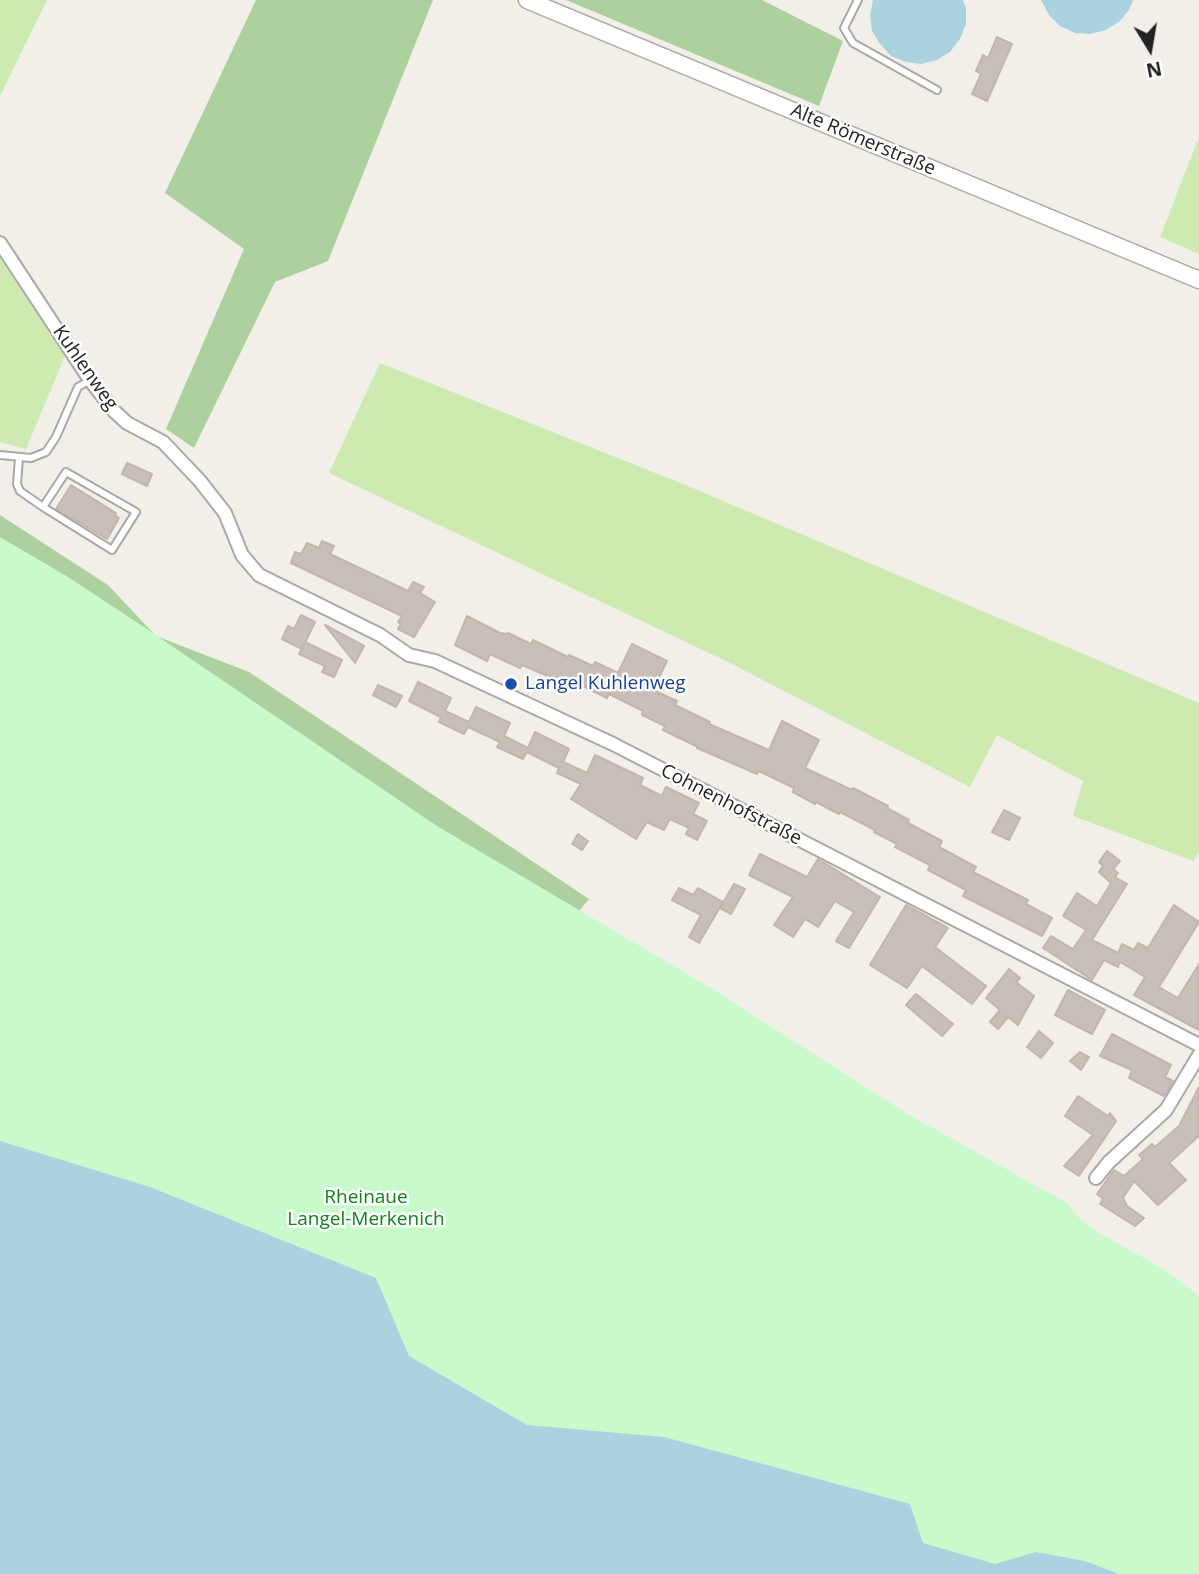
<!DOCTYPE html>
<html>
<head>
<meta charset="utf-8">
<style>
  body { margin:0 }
  #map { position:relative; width:1199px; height:1574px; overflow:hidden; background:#f2efe9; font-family:"Open Sans",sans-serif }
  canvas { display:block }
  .north { position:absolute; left:1115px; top:14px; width:70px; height:70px; -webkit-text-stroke:5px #fff; paint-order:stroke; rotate:169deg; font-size:19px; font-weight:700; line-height:28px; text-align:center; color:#222 }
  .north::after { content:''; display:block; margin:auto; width:24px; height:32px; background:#222; clip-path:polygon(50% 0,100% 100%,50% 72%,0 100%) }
</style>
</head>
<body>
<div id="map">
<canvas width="1199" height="1574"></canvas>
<div class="north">N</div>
</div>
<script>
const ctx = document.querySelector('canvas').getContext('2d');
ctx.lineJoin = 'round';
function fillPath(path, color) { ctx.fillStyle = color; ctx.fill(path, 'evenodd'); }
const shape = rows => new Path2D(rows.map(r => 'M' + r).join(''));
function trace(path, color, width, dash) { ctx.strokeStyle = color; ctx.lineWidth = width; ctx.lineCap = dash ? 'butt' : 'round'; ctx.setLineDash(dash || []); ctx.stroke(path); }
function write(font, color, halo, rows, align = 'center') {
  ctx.font = font + ' "Open Sans",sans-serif'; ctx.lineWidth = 5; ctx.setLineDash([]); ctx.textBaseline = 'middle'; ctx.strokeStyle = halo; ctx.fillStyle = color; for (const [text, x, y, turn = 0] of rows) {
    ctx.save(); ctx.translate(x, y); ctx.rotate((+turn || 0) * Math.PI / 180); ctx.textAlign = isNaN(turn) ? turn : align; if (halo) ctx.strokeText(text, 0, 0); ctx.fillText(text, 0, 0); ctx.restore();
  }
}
fillPath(shape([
  [0,0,47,0,0,96],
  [1199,137,1199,254,1160,237],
  [0,258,65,356,26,449,0,442],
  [380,363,688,486,1199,703,1199,852,1193,861,1073,816,1083,781,997,735,970,787,726,661,329,473]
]), '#cdebb0');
fillPath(shape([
  [256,0,433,0,328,261,275,282,194,448,166,429,244,249,165,193],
  [566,0,762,0,843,41,819,106],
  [0,515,108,585,156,636,249,672,589,899,563,930,0,632]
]), '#add19e');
fillPath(shape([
  [0,537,68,577,141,625,437,826,709,987,911,1116,1067,1203,1079,1218,1099,1233,1167,1271,1199,1296,1199,1574,55,1574,0,1546]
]), '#c8facc');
fillPath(shape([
  [873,0,963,0,966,8,966,24,960,39,950,52,937,60,921,64,906,62,891,56,880,44,872,31,870,15],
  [1041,0,1133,0,1129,10,1119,22,1106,30,1090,34,1075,33,1060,26,1049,15],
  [0,1141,150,1187,376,1278,409,1356,527,1425,664,1437,910,1504,923,1543,995,1564,1036,1552,1085,1561,1119,1574,0,1574]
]), '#aad3df');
const building = shape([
  [997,37,1012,44,987,101,972,94,981,74,976,71,983,55,988,58,997,37],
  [127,463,152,474,147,486,122,474,127,463],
  [71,485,116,513,115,515,119,518,107,539,56,509,71,485],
  [322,541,334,546,330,554,408,591,413,582,424,587,420,593,435,602,414,637,398,629,401,624,398,622,402,616,291,563,295,552,301,554,307,543,319,548,322,541],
  [301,615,315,622,302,649,282,639,288,626,294,629,301,615],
  [467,616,500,633,507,634,508,633,531,644,533,640,568,657,569,655,593,666,595,662,618,673,632,644,667,661,653,690,677,701,675,705,710,722,709,724,769,750,782,721,819,740,805,768,852,790,853,788,888,806,887,808,909,820,908,823,942,841,939,847,976,867,973,872,1028,900,1026,904,1052,918,1042,936,963,896,966,890,928,870,930,865,895,847,897,844,874,832,875,830,840,812,839,814,816,802,815,804,793,792,794,788,759,771,757,774,697,748,698,747,663,730,665,726,642,715,643,711,609,694,607,698,583,686,581,690,522,665,520,668,490,654,487,661,455,645,467,616],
  [325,625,364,646,355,663,325,625],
  [305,642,342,660,334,677,322,672,325,666,299,654,305,642],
  [418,682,451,698,445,711,469,722,476,707,510,723,504,736,528,748,535,732,569,749,563,762,587,773,595,755,643,778,640,785,662,796,666,787,699,803,693,814,707,821,697,840,686,834,689,828,670,819,664,830,647,822,636,839,571,799,581,784,557,773,559,768,527,752,523,759,497,747,500,742,468,727,464,734,439,722,441,717,409,701,418,682],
  [378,685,402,696,396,707,373,695,378,685],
  [1004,810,1020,818,1009,840,992,832,1004,810],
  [578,834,588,841,582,850,572,844,578,834],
  [1107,851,1120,861,1113,869,1118,873,1115,877,1127,884,1092,940,1118,953,1122,944,1134,950,1138,943,1148,948,1174,905,1199,922,1159,987,1178,998,1199,964,1199,1030,1134,995,1145,977,1120,962,1118,967,1104,960,1092,980,1043,948,1051,936,1073,949,1086,930,1063,916,1077,893,1097,906,1111,883,1099,872,1103,866,1099,862,1107,851],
  [760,854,807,877,818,859,880,897,849,948,836,941,854,912,835,901,818,927,805,919,793,937,774,925,793,897,749,875,760,854],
  [734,884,745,889,731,914,720,908,734,884],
  [679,888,693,895,698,888,723,902,699,943,689,937,701,915,672,900,679,888],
  [906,905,948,928,935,947,986,986,972,1004,922,966,907,988,870,965,906,905],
  [1009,969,1020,978,1016,982,1034,996,1018,1025,1008,1017,998,1029,990,1022,1000,1010,986,998,1009,969],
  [1068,990,1105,1010,1092,1034,1055,1015,1068,990],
  [916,994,953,1024,942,1036,906,1005,916,994],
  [1039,1031,1053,1043,1041,1058,1027,1047,1039,1031],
  [1112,1034,1171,1065,1165,1077,1173,1081,1164,1096,1129,1078,1132,1070,1100,1056,1112,1034],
  [1080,1052,1089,1057,1081,1070,1070,1061,1080,1052],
  [1199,1087,1199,1136,1169,1163,1186,1180,1158,1205,1134,1181,1123,1198,1127,1206,1144,1218,1135,1226,1100,1204,1103,1199,1097,1194,1114,1170,1124,1176,1143,1159,1139,1155,1152,1144,1155,1147,1179,1126,1199,1087],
  [1078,1096,1108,1116,1110,1113,1116,1121,1079,1176,1064,1166,1093,1135,1065,1116,1078,1096]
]);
fillPath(building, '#c7bfb8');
trace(building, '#c4b6ab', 2);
const service = shape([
  [858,0,844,28,853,43,937,90],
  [0,455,31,458,46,452,56,437,78,387,90,380],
  [19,458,17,484,20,491,43,507,112,550,136,512,66,472,43,507]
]);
const minor = shape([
  [0,243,90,380,114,411,127,423,163,442,200,481,225,513,242,555,259,575,380,635,409,655,435,661,613,744,1199,1045],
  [1096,1178,1109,1162,1166,1110,1199,1055]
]);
const tertiary = shape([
  [527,0,1199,280]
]);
trace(service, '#a9a9a9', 10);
trace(minor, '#a9a9a9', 16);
trace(tertiary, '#a9a9a9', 19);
trace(service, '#fff', 6);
trace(minor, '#fff', 12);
trace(tertiary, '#fff', 16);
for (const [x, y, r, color] of [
  [511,684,7,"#1a4fb4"]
]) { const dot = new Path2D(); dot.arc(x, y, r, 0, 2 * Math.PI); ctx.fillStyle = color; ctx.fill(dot); trace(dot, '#fff', 2.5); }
write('19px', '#222', '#fff', [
  ["Alte Römerstraße",863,140,23],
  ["Kuhlenweg",85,368,55],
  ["Cohnenhofstraße",731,805,27]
]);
write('19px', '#164399', '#fff', [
  ["Langel Kuhlenweg",525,684]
], 'left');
write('19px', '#0c8416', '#fff', [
  ["Rheinaue",366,1198],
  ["Langel-Merkenich",366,1220]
]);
</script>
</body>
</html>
